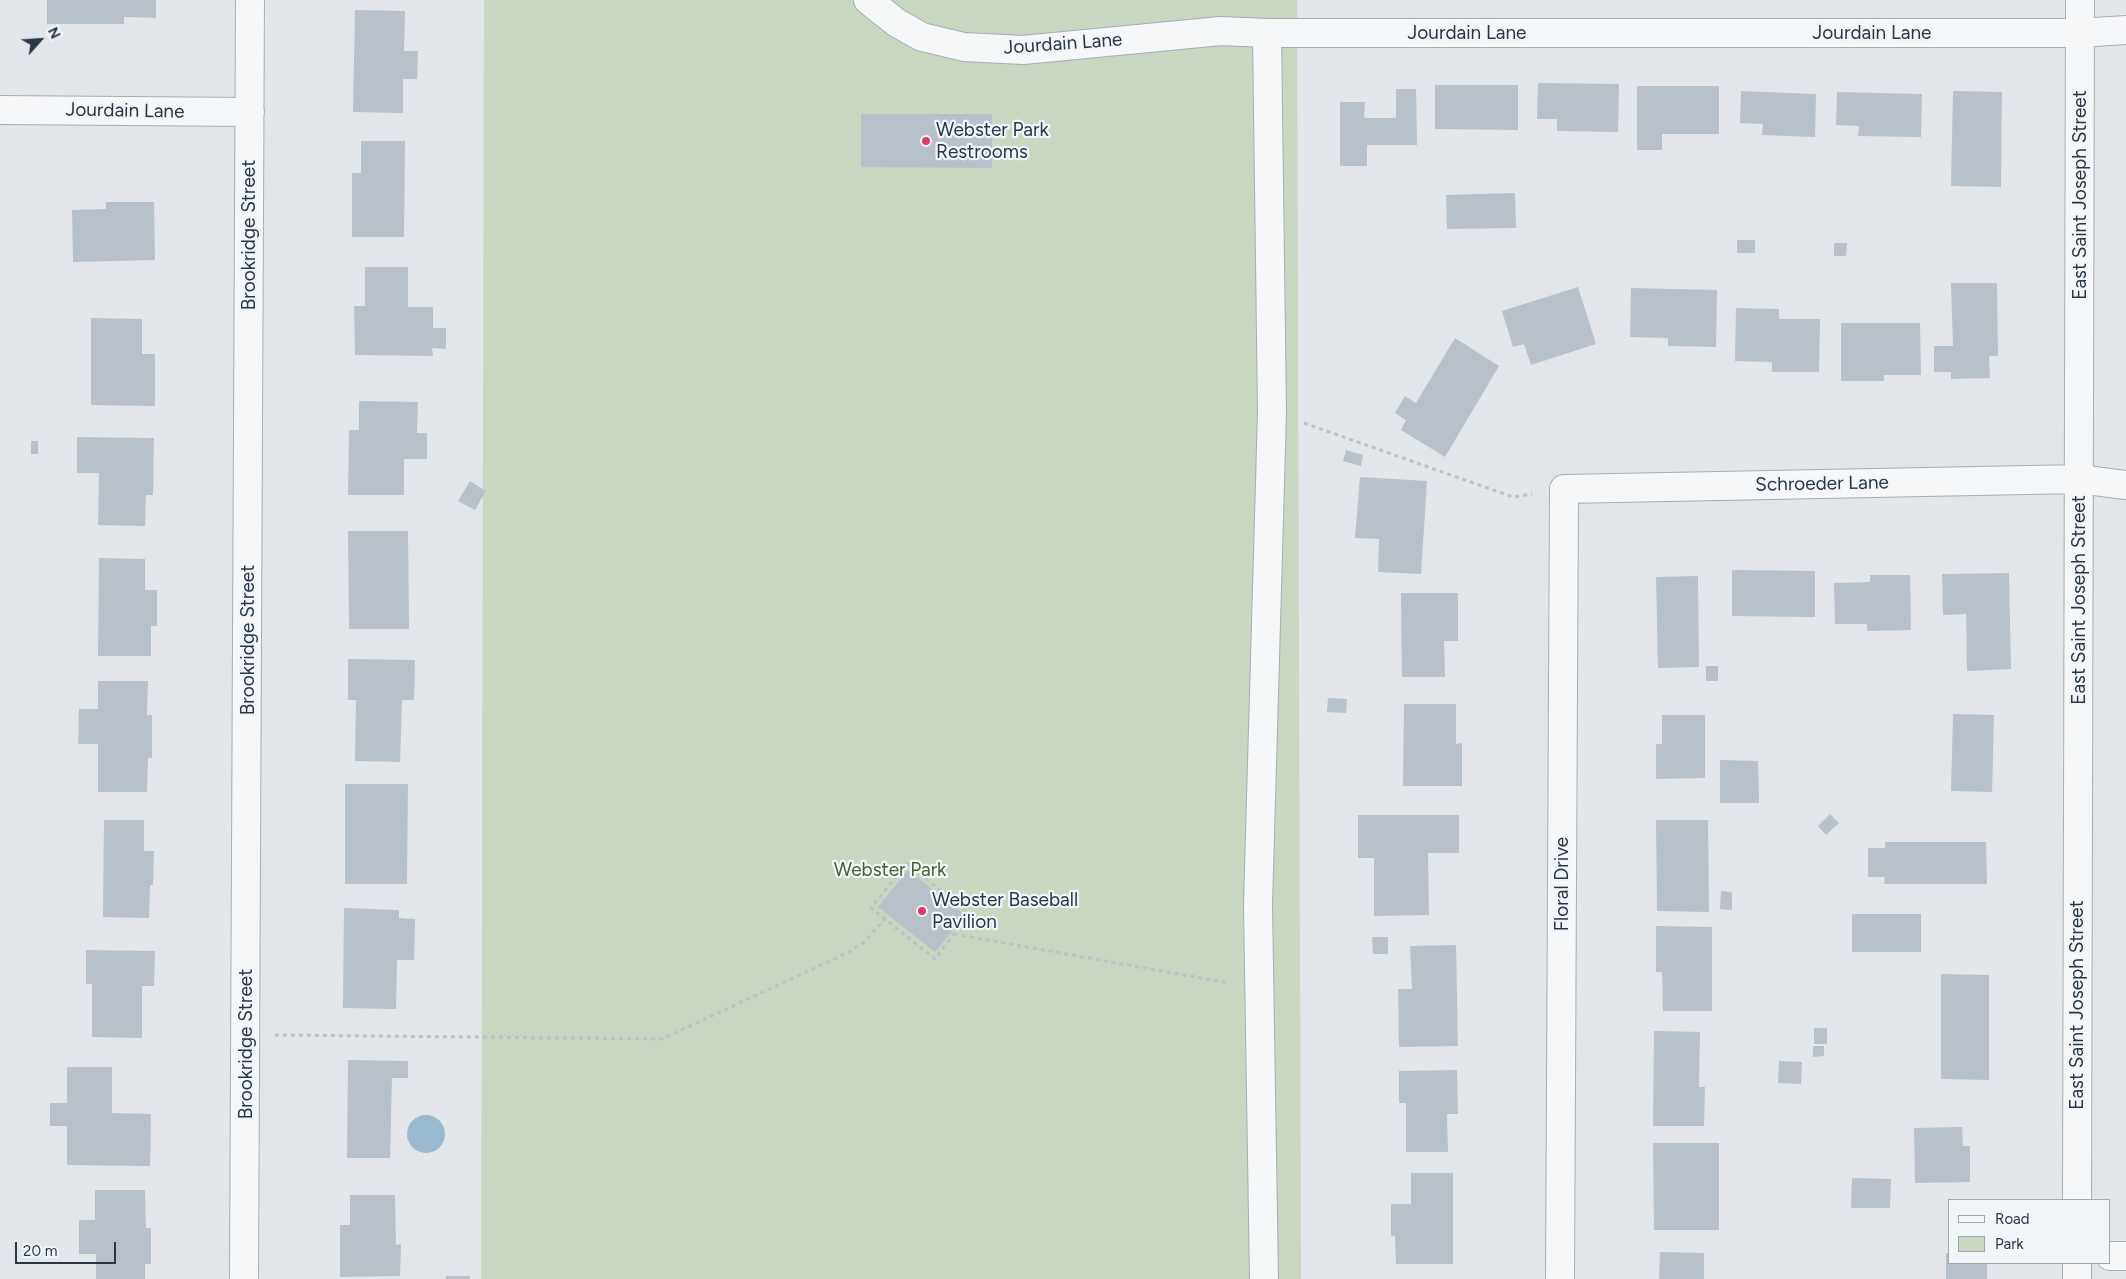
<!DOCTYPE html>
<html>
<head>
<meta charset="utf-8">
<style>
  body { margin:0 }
  #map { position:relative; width:2126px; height:1279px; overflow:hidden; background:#e2e6eb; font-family:Figtree,sans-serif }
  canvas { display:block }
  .legend { position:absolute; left:1948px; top:1199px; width:162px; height:65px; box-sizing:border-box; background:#f2f5f8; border:1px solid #a1a9b0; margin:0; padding:6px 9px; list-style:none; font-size:15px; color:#283645 }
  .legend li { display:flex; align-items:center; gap:10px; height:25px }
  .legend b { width:25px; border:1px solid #a1a9b0 }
  .north { position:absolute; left:15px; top:15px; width:50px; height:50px; -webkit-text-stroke:4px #f2f5f8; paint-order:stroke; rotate:64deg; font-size:14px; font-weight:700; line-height:20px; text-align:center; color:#283645 }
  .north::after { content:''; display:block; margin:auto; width:18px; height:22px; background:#283645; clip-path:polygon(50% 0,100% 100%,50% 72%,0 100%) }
  .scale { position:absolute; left:15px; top:1242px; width:101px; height:22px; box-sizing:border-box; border:2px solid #283645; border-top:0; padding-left:6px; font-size:15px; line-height:18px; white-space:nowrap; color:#283645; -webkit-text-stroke:4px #f2f5f8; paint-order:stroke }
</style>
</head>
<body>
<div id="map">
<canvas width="2126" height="1279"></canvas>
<ul class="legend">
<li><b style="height:6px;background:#f5f7f9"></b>Road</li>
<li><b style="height:14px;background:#c9d6c2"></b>Park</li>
</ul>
<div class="north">N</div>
<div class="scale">20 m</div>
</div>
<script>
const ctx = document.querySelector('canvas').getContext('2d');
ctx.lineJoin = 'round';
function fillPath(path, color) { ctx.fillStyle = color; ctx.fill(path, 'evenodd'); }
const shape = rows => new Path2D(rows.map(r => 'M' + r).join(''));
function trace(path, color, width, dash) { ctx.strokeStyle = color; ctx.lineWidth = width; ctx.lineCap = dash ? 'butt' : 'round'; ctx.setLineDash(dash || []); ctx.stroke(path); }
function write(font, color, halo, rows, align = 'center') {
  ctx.font = font + ' Figtree,sans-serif'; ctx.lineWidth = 4.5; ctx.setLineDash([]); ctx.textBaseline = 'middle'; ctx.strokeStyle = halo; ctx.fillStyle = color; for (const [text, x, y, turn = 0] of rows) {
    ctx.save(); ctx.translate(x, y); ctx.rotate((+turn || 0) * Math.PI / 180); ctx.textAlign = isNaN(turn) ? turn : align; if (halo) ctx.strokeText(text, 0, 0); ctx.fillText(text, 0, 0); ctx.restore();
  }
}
fillPath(shape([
  [484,0,1297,0,1301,1279,481,1279]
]), '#c9d6c2');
fillPath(shape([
  '407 1134a19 19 0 1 1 38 0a19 19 0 1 1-38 0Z'
]), '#9ab9ce');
fillPath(shape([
  [47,0,156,0,156,18,124,17,124,24,47,24],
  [355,10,405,11,404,51,418,51,417,79,403,79,403,113,353,112],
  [1538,83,1619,84,1618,132,1557,131,1557,119,1537,119],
  [1435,85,1518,85,1518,130,1435,129],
  [1637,86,1719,86,1719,134,1662,134,1662,150,1637,150],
  [1396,89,1416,89,1417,145,1367,145,1367,166,1340,166,1340,102,1365,102,1364,118,1396,118],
  [1741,91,1816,94,1815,137,1762,135,1763,124,1740,123],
  [1953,91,2002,92,2001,187,1951,186],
  [1837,92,1922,94,1921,137,1858,136,1859,126,1836,125],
  [861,114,992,114,992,168,861,167],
  [361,141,405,141,404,237,352,237,352,173,361,173],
  [1515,193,1516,228,1447,229,1446,195],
  [106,202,154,202,155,260,73,262,72,210,106,209],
  [1737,240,1755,240,1755,253,1737,253],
  [1834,243,1847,243,1846,256,1834,256],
  [365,267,408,267,408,307,433,307,433,328,446,328,446,349,432,348,433,356,355,355,354,306,365,306],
  [1951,283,1997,283,1998,356,1989,356,1990,378,1951,379,1951,372,1934,372,1934,346,1953,346],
  [1578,287,1596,344,1531,365,1524,344,1513,347,1502,311],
  [1631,288,1717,290,1716,347,1668,346,1668,338,1630,337],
  [1736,308,1779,309,1779,319,1820,319,1819,372,1772,372,1772,362,1735,361],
  [91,318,142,319,142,354,155,354,155,406,91,405],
  [1841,323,1920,323,1921,375,1884,375,1884,381,1841,381],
  [1455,338,1499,366,1445,457,1401,430,1406,420,1395,413,1405,396,1416,403],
  [359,401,418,402,417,433,427,433,427,459,404,459,404,495,348,495,349,430,359,430],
  [77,437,154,438,153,495,146,495,145,526,98,525,99,473,77,473],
  [31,441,38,441,38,454,31,454],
  [1346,450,1363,455,1361,466,1343,461],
  [1360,477,1427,481,1421,574,1378,572,1379,539,1355,538],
  [470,481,486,491,475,510,458,501],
  [348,531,408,531,409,629,349,629],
  [99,558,145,559,145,590,157,590,157,626,151,626,151,656,98,656],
  [1732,570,1815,571,1815,617,1732,616],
  [2009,573,2011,669,1967,671,1966,614,1943,615,1942,574],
  [1870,575,1910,575,1911,630,1867,631,1867,624,1835,624,1834,583,1870,582],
  [1698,576,1699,667,1658,668,1656,577],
  [1401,593,1458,593,1458,641,1444,641,1445,677,1402,677],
  [348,659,415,660,414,700,402,700,400,762,355,761,356,700,348,700],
  [1706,666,1718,666,1718,681,1706,681],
  [98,681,148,681,147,715,152,715,152,758,148,758,147,792,98,792,98,744,78,744,79,709,98,709],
  [1328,698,1347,699,1346,713,1327,712],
  [1404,704,1456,704,1456,744,1462,743,1462,786,1403,786],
  [1953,714,1994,715,1992,792,1951,791],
  [1662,715,1705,715,1705,778,1656,779,1656,744,1662,744],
  [1720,760,1758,761,1759,803,1720,803],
  [345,784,408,784,407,884,345,884],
  [1830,814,1839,823,1826,835,1818,826],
  [1358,815,1459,815,1459,853,1428,853,1429,915,1374,916,1374,858,1358,858],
  [104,820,144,820,144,851,154,851,153,885,150,885,149,918,103,917],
  [1656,820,1708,820,1709,912,1657,911],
  [1885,842,1986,842,1987,884,1884,884,1885,877,1868,877,1868,848,1885,848],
  [908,870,965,915,935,952,878,907],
  [1721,891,1732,892,1732,910,1720,909],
  [344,908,399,910,399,918,415,919,414,960,397,960,396,1009,343,1008],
  [1852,914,1921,914,1921,952,1852,952],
  [1656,926,1712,927,1712,1011,1663,1011,1662,972,1656,972],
  [1372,937,1388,937,1388,954,1373,954],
  [1456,945,1458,1046,1399,1047,1398,989,1412,989,1410,946],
  [86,950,155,951,154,986,142,986,142,1038,92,1037,92,984,86,984],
  [1941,974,1989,975,1989,1080,1941,1079],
  [1814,1028,1827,1028,1827,1044,1814,1044],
  [1654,1031,1700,1032,1699,1087,1705,1087,1704,1126,1653,1126],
  [1813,1046,1824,1046,1824,1056,1813,1057],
  [348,1060,408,1061,408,1078,392,1078,390,1158,347,1158],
  [1779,1061,1802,1062,1801,1084,1778,1083],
  [67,1067,112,1067,112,1113,151,1114,150,1166,67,1165,67,1126,50,1126,50,1103,67,1103],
  [1457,1070,1458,1114,1447,1114,1448,1152,1406,1152,1406,1103,1399,1103,1399,1071],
  [1962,1127,1963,1146,1970,1146,1970,1182,1915,1183,1914,1128],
  [1653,1143,1719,1143,1719,1230,1654,1230],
  [1411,1173,1453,1173,1453,1264,1396,1264,1395,1236,1391,1236,1391,1204,1411,1204],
  [1852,1178,1891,1179,1890,1208,1851,1208],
  [95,1190,145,1190,146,1228,151,1228,151,1264,145,1264,145,1279,96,1279,96,1254,79,1254,79,1220,95,1220],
  [350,1195,395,1195,396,1245,401,1244,400,1276,340,1277,340,1225,350,1225],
  [1660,1252,1704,1253,1704,1279,1659,1279],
  [1946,1253,1950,1253,1950,1263,1987,1263,1987,1279,1946,1279],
  [446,1276,470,1276,470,1279,446,1279]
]), '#b8c0ca');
const minor = shape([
  [868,0,897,23,922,37,964,47,1023,50,1221,31,1267,33,2080,33,2126,30],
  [0,110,250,112],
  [2077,1200,2080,0],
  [2110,1256,2126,1256],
  [244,1279,250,0],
  [1264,1279,1258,905,1272,412,1267,33],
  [1560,1279,1564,489,2079,479,2126,485],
  [2077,1279,2077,1263]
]);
trace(minor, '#a6aeb6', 30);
trace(shape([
  [1304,423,1513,497,1532,494],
  [907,863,969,914,935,959,871,908,907,863],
  [954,934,1229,983],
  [275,1035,662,1039,847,953,863,943,885,919]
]), '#bcc1c7', 3, [4, 4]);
trace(minor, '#f5f7f9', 28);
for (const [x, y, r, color] of [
  [926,141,5,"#da3d67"],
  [922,911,5,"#da3d67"]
]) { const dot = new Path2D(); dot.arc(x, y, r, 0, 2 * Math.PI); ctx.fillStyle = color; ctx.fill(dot); trace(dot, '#f2f5f8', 2); }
write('19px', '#283645', '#f2f5f8', [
  ["Jourdain Lane",1467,33],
  ["Jourdain Lane",1872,33],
  ["Jourdain Lane",1063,44,-4],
  ["Jourdain Lane",125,111,1],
  ["East Saint Joseph Street",2080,195,-90],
  ["Brookridge Street",249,235,-90],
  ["Schroeder Lane",1822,484,-1],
  ["East Saint Joseph Street",2079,600,-90],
  ["Brookridge Street",248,640,-90],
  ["Floral Drive",1562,884,-90],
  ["East Saint Joseph Street",2077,1005,-90],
  ["Brookridge Street",246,1044,-90]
]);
write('19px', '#283645', '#f2f5f8', [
  ["Webster Park",936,130],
  ["Restrooms",936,152],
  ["Webster Baseball",932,900],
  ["Pavilion",932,922]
], 'left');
write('19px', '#426234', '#f2f5f8', [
  ["Webster Park",890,870]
]);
</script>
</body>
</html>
